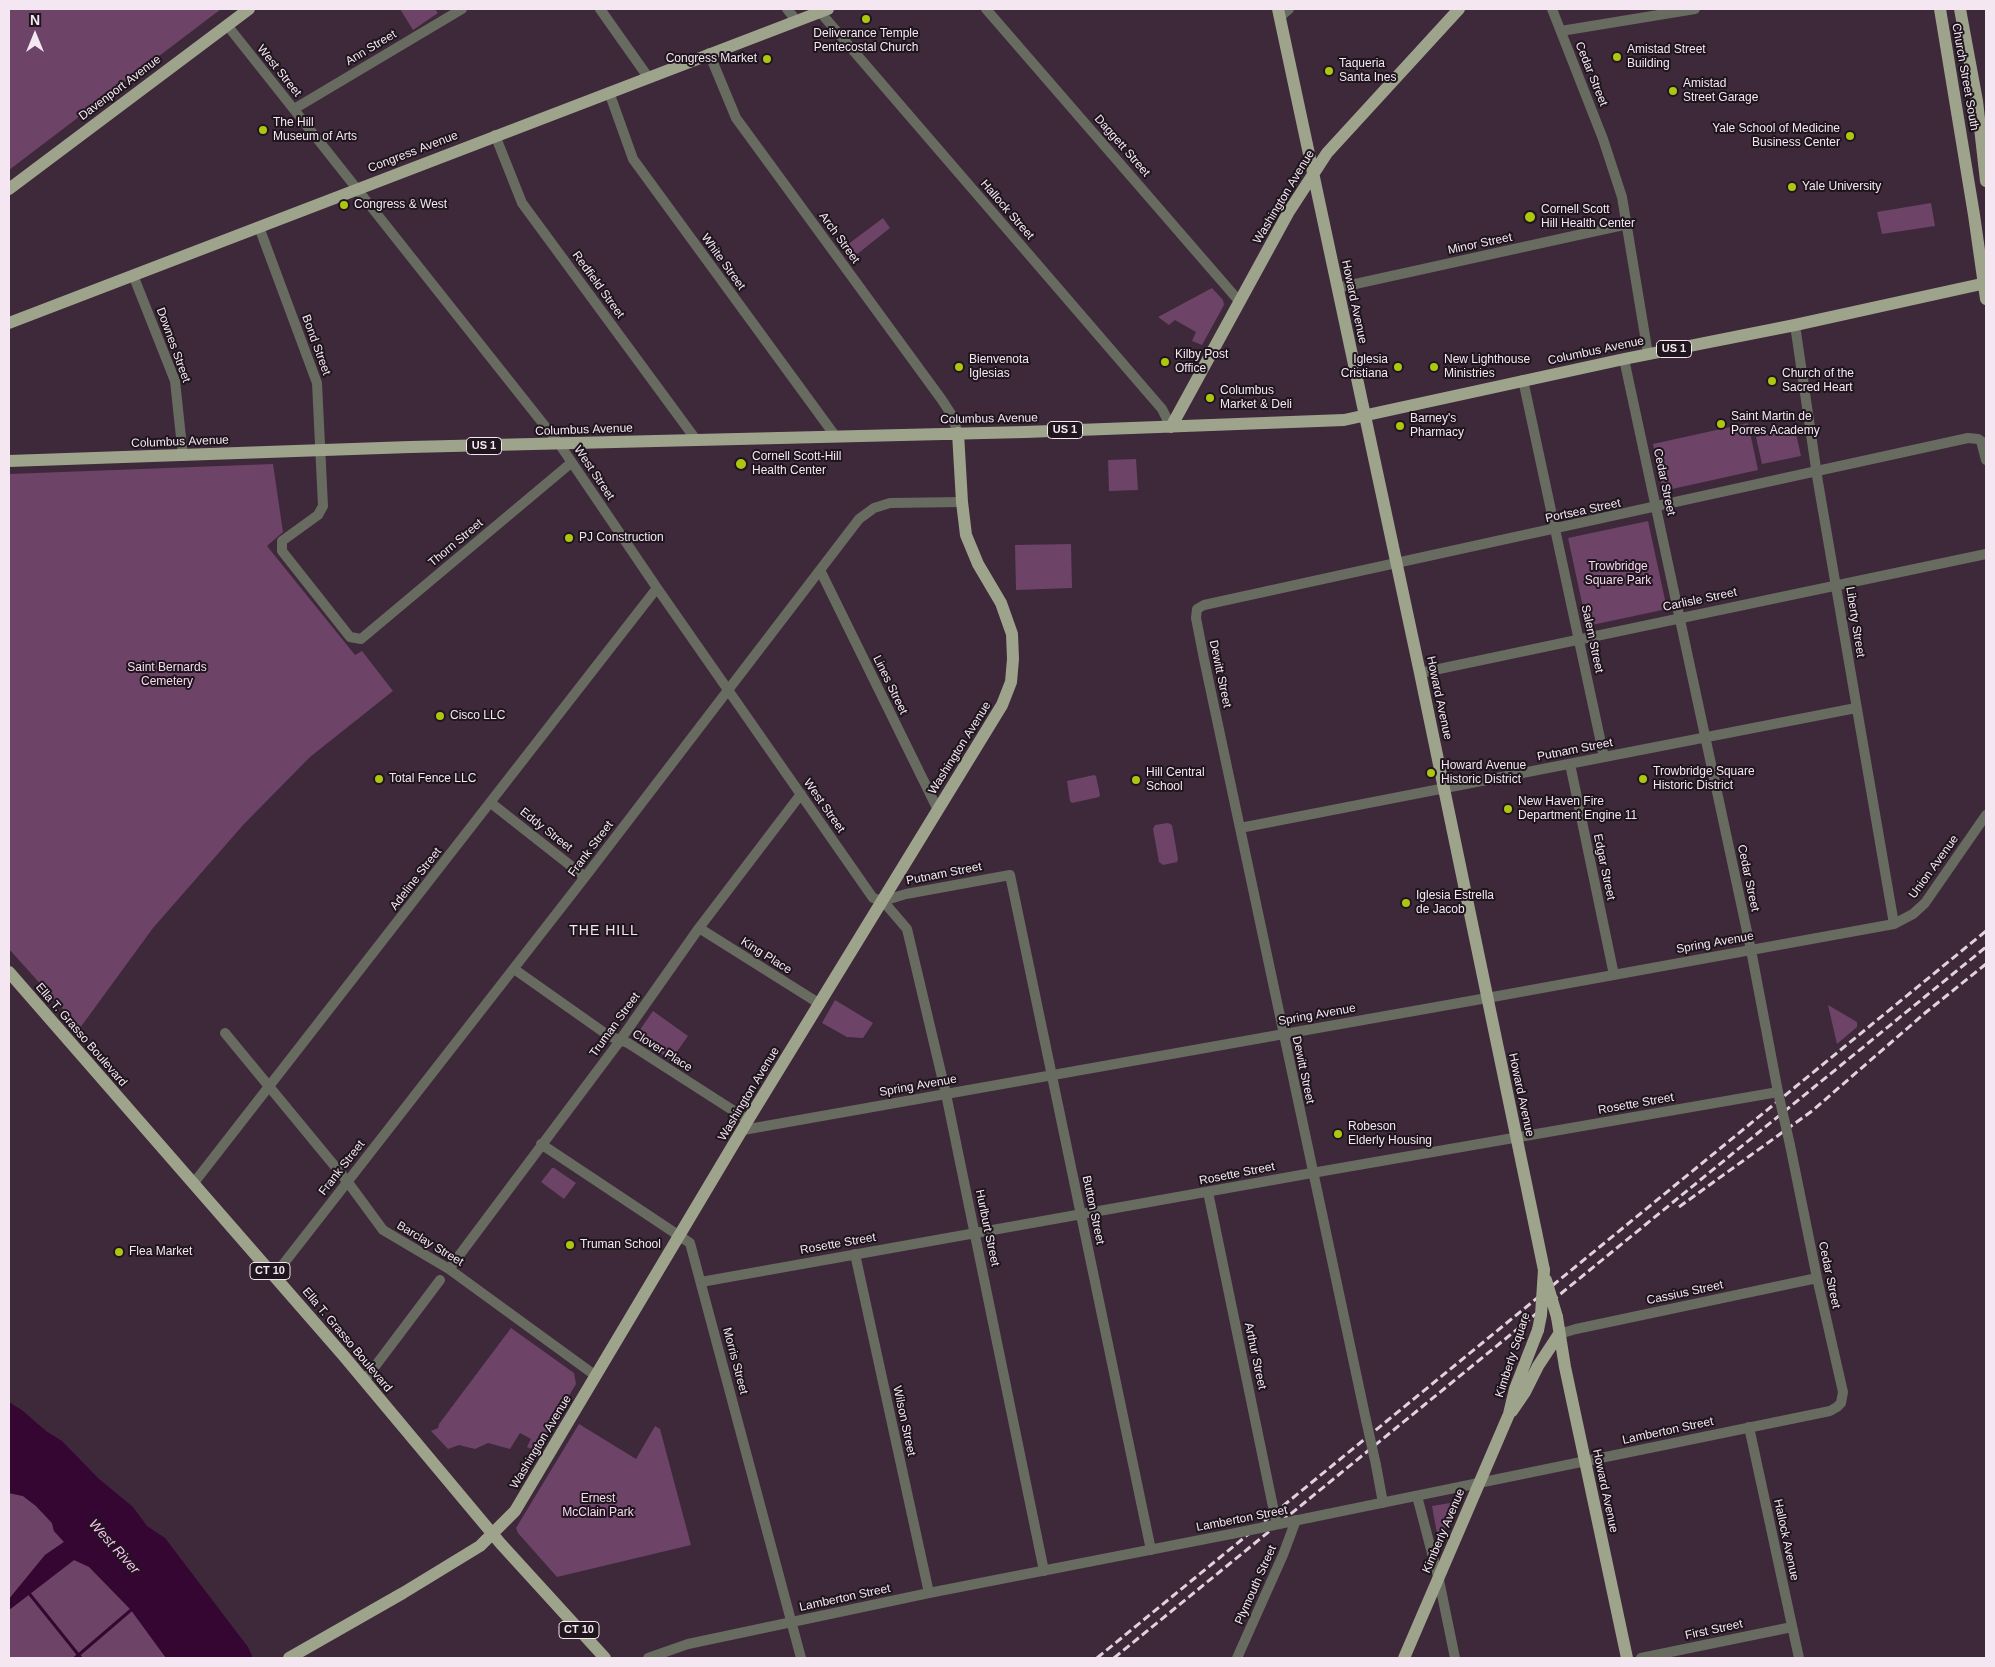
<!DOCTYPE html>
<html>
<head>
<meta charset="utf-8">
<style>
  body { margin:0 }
  #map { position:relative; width:1995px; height:1667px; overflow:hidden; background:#3d293a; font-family:Arial,sans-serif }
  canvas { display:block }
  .frame { position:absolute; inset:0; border:10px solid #f5e7f2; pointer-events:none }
  .north { position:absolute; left:10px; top:10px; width:50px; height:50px; -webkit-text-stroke:4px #1e151d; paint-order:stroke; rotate:0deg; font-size:14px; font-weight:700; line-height:20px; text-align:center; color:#f5e7f2 }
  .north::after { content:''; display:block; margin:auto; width:18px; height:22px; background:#f5e7f2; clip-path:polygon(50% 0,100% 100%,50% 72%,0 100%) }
</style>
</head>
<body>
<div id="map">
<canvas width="1995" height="1667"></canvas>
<div class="frame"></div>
<div class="north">N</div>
</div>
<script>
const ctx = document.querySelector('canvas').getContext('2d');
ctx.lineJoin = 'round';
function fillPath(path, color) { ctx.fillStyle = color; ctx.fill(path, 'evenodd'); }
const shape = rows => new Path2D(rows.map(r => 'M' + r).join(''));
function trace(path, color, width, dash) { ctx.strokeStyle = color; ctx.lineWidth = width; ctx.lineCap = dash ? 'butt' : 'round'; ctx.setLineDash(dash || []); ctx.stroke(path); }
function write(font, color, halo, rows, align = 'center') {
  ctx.font = font + ' Arial,sans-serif'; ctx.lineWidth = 4; ctx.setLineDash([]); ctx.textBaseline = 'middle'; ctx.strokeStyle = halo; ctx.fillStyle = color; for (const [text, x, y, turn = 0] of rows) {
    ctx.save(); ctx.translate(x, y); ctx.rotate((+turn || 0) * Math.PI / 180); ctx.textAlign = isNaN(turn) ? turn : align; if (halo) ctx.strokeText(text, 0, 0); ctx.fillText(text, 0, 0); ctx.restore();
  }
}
fillPath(shape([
  [9,9,221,9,9,170],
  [400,9,435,9,438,13,413,30],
  [1931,203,1935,226,1882,234,1877,212],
  [883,218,890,228,851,259,843,248],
  [1212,288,1223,300,1224,305,1202,345,1192,341,1196,332,1175,320,1169,325,1158,317],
  [1748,423,1758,470,1663,491,1653,444],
  [1795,429,1801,456,1762,464,1756,437],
  [1136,459,1138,490,1109,491,1108,460],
  [273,464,283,532,267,546,355,655,362,651,393,691,310,757,244,824,153,928,80,1028,9,949,9,474],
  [1648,521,1667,609,1587,626,1568,538],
  [1071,544,1072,588,1016,590,1015,545],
  [1094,775,1096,776,1100,795,1099,797,1072,803,1070,801,1067,781],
  [1168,823,1172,825,1178,859,1177,862,1163,865,1159,862,1153,829,1155,825],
  [835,1000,873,1023,863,1038,847,1037,822,1023],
  [1828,1005,1857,1022,1857,1027,1837,1044],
  [653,1011,688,1036,671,1060,635,1037],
  [552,1168,554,1168,576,1183,564,1199,541,1182],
  [511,1328,574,1373,576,1384,536,1451,527,1447,531,1439,520,1433,510,1449,488,1443,475,1449,459,1445,448,1449,431,1431,438,1428,439,1424],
  [579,1424,636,1459,655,1426,660,1429,691,1545,557,1577,518,1533,516,1528],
  [9,1493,23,1496,36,1506,52,1523,54,1531,64,1542,45,1555,9,1599],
  [1456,1502,1441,1539,1438,1539,1432,1506],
  [74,1560,89,1566,131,1610,166,1658,9,1658,9,1610]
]), '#6d4367');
fillPath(shape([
  [9,1402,23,1411,46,1431,62,1441,98,1478,133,1507,147,1526,165,1538,248,1647,253,1658,166,1658,131,1610,89,1567,74,1560,9,1610,9,1599,45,1555,64,1542,54,1531,52,1523,36,1506,23,1496,9,1493]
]), '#360632');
trace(shape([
  [28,1592,81,1658],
  [75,1658,131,1610]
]), '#360632', 3);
trace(shape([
  [600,9,648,77],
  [787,9,796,20],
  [986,9,1239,301],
  [1552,9,1603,139,1622,197,1648,354],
  [820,12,1162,409,1171,427],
  [1280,17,1289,9],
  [227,25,560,445,657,588,873,898,883,901,907,929,946,1094,1044,1571],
  [1561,31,1695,9],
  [709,53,736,118,942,400,951,414,958,433],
  [609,92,633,159,836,437],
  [294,109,462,9],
  [495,135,522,203,697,441],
  [259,227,317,383,323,506,318,515,282,541,282,551,350,637,361,639,571,463],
  [133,275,175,381,183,456],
  [1337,288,1628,224],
  [1795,325,1818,482,1894,924],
  [1523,380,1604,757],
  [820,570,938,810],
  [1420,673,1986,554],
  [1570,764,1614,975],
  [491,803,585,877],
  [1240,828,1856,708],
  [883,901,906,894,1010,875,1151,1550],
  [699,928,820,1004],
  [514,969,609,1036,628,1043,748,1120],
  [225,1033,347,1181,383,1230,449,1269,596,1376],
  [743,1130,1487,998,1894,924,1913,914,1925,903,1986,815],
  [541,1144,690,1243,801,1658],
  [193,1184,657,588],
  [1208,1192,1272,1502],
  [855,1254,929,1593],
  [449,1269,616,1046,699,928,801,794],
  [274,1276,585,877,859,519,874,508,890,503,962,502],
  [701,1282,1312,1173,1778,1092,1751,950,1624,359],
  [1559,1334,1576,1329,1817,1278],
  [364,1381,440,1280],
  [1366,1420,1204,659,1196,618,1197,609,1204,605,1968,438,1978,439,1981,441,1986,460],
  [1749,1427,1799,1658],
  [1376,1465,1383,1503],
  [1417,1496,1439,1580,1455,1658],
  [1308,1518,1830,1411,1837,1407,1841,1403,1843,1392,1817,1278,1790,1145],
  [648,1658,688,1644,929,1593,1231,1534],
  [1237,1658,1283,1555,1296,1520],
  [1641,1658,1792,1627]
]), '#686b5f', 10);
trace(shape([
  [1278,9,1420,673,1544,1270],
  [1940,9,1974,215,1986,299],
  [1960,9,1977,101,1986,181],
  [9,189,249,9],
  [9,323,828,9],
  [1171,427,1288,213,1327,153,1459,9],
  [9,461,410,447,1025,432,1344,420,1624,359,1795,325,1986,283],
  [9,972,343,1355,501,1544,605,1658],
  [1557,1317,1565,1367,1627,1658],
  [1512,1411,1525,1392,1538,1366,1559,1334],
  [289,1658,403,1593,480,1546,515,1511,748,1120,1002,705,1011,682,1013,659,1012,634,1001,603,978,564,966,535,962,502,958,433],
  [1404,1658,1509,1414,1515,1389,1538,1330]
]), '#9ea48c', 12);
trace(shape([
  [1679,1207,1812,1111,1925,1013,1986,964],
  [1097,1658,1986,931],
  [1114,1658,1986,947]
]), '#e0d2dd', 3, [8, 4]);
trace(shape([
  [1778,1092,1790,1145],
  [1366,1420,1376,1465],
  [1272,1502,1277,1524],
  [1231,1534,1308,1518]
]), '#686b5f', 10);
trace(shape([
  [1546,1280,1557,1317],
  [1538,1330,1541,1315,1544,1270]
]), '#9ea48c', 12);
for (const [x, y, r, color] of [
  [866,19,5,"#adc610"],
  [1617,57,5,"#adc610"],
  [767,59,5,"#adc610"],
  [1329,71,5,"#adc610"],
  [1673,91,5,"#adc610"],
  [263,130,5,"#adc610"],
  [1850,136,5,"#adc610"],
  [1792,187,5,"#adc610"],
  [344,205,5,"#adc610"],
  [1530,217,6,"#adc610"],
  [1165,362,5,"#adc610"],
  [959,367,5,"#adc610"],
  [1398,367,5,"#adc610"],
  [1434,367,5,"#adc610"],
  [1772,381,5,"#adc610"],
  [1210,398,5,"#adc610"],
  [1721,424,5,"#adc610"],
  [1400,426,5,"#adc610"],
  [741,464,6,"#adc610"],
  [569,538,5,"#adc610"],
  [440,716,5,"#adc610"],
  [1431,773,5,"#adc610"],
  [379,779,5,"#adc610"],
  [1643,779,5,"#adc610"],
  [1136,780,5,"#adc610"],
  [1508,809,5,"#adc610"],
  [1406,903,5,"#adc610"],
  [1338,1134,5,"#adc610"],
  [570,1245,5,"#adc610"],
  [119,1252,5,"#adc610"]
]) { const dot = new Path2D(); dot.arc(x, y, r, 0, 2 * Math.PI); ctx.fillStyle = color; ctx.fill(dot); trace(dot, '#1e151d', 2); }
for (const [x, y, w] of [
  [1674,349,35],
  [1065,430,35],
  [484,446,35],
  [270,1271,40],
  [579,1630,40]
]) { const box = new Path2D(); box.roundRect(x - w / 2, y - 8.5, w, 17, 4); ctx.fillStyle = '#1e151d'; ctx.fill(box); trace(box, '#f5e7f2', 1); }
write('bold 11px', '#f5e7f2', null, [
  ["US 1",1674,349],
  ["US 1",1065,430],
  ["US 1",484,446],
  ["CT 10",270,1271],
  ["CT 10",579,1630]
]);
write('12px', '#f5e7f2', '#1e151d', [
  ["Deliverance Temple",866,34,"center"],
  ["Pentecostal Church",866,48,"center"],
  ["Amistad Street",1627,50],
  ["Building",1627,64],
  ["Congress Market",757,59,"right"],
  ["Taqueria",1339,64],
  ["Santa Ines",1339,78],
  ["Amistad",1683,84],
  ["Street Garage",1683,98],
  ["The Hill",273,123],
  ["Museum of Arts",273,137],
  ["Yale School of Medicine",1840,129,"right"],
  ["Business Center",1840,143,"right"],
  ["Yale University",1802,187],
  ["Congress & West",354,205],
  ["Cornell Scott",1541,210],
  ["Hill Health Center",1541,224],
  ["Kilby Post",1175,355],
  ["Office",1175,369],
  ["Bienvenota",969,360],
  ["Iglesias",969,374],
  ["Iglesia",1388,360,"right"],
  ["Cristiana",1388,374,"right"],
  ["New Lighthouse",1444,360],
  ["Ministries",1444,374],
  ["Church of the",1782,374],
  ["Sacred Heart",1782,388],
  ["Columbus",1220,391],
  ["Market & Deli",1220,405],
  ["Saint Martin de",1731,417],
  ["Porres Academy",1731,431],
  ["Barney's",1410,419],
  ["Pharmacy",1410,433],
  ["Cornell Scott-Hill",752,457],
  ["Health Center",752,471],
  ["PJ Construction",579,538],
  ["Cisco LLC",450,716],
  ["Howard Avenue",1441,766],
  ["Historic District",1441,780],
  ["Trowbridge Square",1653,772],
  ["Historic District",1653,786],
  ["Hill Central",1146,773],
  ["School",1146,787],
  ["Total Fence LLC",389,779],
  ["New Haven Fire",1518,802],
  ["Department Engine 11",1518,816],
  ["Iglesia Estrella",1416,896],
  ["de Jacob",1416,910],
  ["Robeson",1348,1127],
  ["Elderly Housing",1348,1141],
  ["Truman School",580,1245],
  ["Flea Market",129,1252]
], 'left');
write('12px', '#f5e7f2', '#1e151d', [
  ["Ann Street",371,48,-31],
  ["West Street",279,71,51],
  ["Cedar Street",1591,74,68],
  ["Church Street South",1965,77,80],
  ["Davenport Avenue",120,88,-37],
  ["Daggett Street",1122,146,49],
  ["Congress Avenue",413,152,-21],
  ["Washington Avenue",1284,197,-59],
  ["Hallock Street",1007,210,49],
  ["Arch Street",839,238,54],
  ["Minor Street",1480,244,-12],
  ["White Street",723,262,54],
  ["Redfield Street",598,285,54],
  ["Howard Avenue",1354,302,78],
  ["Downes Street",173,345,70],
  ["Bond Street",316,345,70],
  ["Columbus Avenue",1596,351,-12],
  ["Columbus Avenue",989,419,-1],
  ["Columbus Avenue",584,430,-2],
  ["Columbus Avenue",180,442,-2],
  ["West Street",594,473,56],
  ["Cedar Street",1664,482,78],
  ["Portsea Street",1583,511,-12],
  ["Thorn Street",456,543,-40],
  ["Carlisle Street",1700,600,-12],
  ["Liberty Street",1855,622,81],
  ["Salem Street",1592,639,78],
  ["Dewitt Street",1220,674,78],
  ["Lines Street",890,685,64],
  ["Howard Avenue",1439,698,78],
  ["Washington Avenue",960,748,-58],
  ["Putnam Street",1575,750,-11],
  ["West Street",824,806,55],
  ["Eddy Street",546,830,38],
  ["Frank Street",591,849,-53],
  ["Edgar Street",1604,867,78],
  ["Union Avenue",1934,867,-54],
  ["Putnam Street",944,874,-11],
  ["Cedar Street",1748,878,78],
  ["Adeline Street",416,879,-52],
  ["Spring Avenue",1715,943,-10],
  ["King Place",766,956,32],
  ["Spring Avenue",1317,1015,-10],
  ["Truman Street",615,1025,-54],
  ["Ella T. Grasso Boulevard",81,1035,49],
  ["Clover Place",662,1051,32],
  ["Dewitt Street",1303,1070,78],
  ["Spring Avenue",918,1086,-10],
  ["Washington Avenue",749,1094,-59],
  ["Howard Avenue",1521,1095,78],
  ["Rosette Street",1636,1104,-10],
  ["Frank Street",342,1168,-52],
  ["Rosette Street",1237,1174,-11],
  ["Button Street",1093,1210,78],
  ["Hurlburt Street",987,1228,78],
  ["Barclay Street",430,1244,31],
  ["Rosette Street",838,1244,-10],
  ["Cedar Street",1829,1275,78],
  ["Cassius Street",1685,1293,-12],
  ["Ella T. Grasso Boulevard",347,1340,50],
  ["Kimberly Square",1513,1355,-72],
  ["Arthur Street",1255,1356,78],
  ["Morris Street",735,1361,75],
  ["Wilson Street",904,1421,78],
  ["Lamberton Street",1668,1431,-12],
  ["Washington Avenue",541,1442,-59],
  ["Howard Avenue",1605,1491,78],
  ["Lamberton Street",1242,1519,-11],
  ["Kimberly Avenue",1444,1531,-67],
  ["Hallock Avenue",1786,1540,78],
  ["Plymouth Street",1256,1585,-66],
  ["Lamberton Street",845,1598,-12],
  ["First Street",1714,1630,-12]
]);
write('12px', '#f9d8f3', '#1e151d', [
  ["Trowbridge",1618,567],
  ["Square Park",1618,581],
  ["Saint Bernards",167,668],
  ["Cemetery",167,682],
  ["Ernest",598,1499],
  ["McClain Park",598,1513]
]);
ctx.letterSpacing = '1px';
write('14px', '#f5e7f2', '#1e151d', [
  ["THE HILL",604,931]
]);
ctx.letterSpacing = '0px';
write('italic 14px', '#febef3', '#1e151d', [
  ["West River",114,1547,48]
]);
</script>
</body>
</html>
